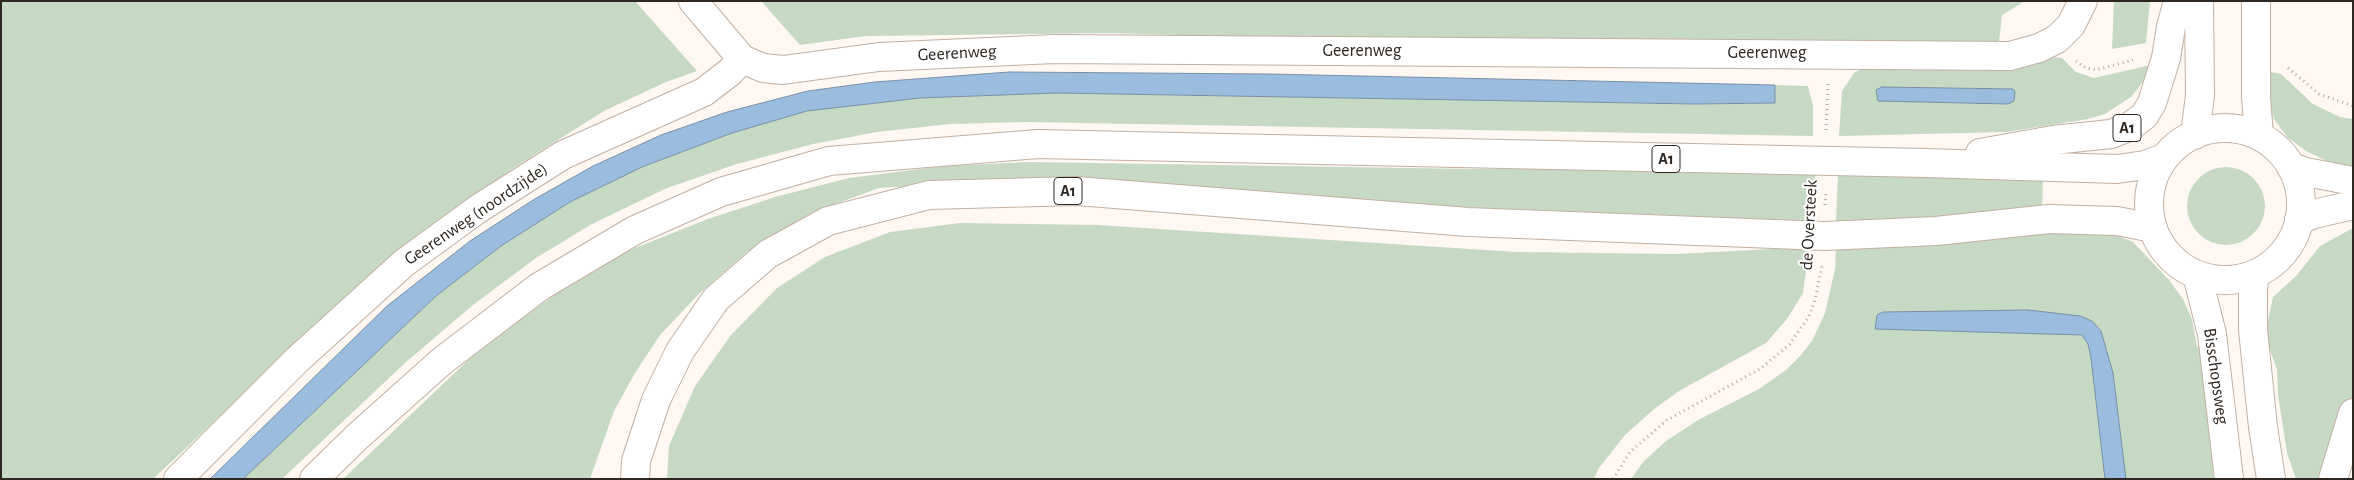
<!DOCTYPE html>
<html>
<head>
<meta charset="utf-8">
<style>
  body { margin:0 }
  #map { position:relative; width:2354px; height:480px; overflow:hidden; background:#fef7f2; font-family:"Alegreya Sans",sans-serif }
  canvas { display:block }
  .frame { position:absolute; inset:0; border:2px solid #2d2621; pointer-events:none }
</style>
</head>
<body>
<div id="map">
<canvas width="2354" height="480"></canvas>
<div class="frame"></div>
</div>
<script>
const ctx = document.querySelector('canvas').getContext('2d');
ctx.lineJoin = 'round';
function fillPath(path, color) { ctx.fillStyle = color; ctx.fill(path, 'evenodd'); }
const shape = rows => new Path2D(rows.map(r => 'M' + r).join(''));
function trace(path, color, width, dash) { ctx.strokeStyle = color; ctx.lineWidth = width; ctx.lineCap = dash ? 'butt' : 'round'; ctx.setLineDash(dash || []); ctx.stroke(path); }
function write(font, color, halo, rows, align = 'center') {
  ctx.font = font + ' "Alegreya Sans",sans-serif'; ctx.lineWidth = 4; ctx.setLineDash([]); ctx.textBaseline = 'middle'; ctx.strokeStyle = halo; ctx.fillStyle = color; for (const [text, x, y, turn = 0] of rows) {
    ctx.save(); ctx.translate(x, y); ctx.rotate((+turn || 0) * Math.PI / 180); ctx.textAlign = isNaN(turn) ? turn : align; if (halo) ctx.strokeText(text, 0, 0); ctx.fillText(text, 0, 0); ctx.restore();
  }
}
fillPath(shape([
  [1,1,635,1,697,71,666,82,604,111,512,169,454,211,341,303,153,479,1,479],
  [761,1,2025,1,2002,15,1999,42,1376,41,1109,33,866,36,800,45],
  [2114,1,2150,1,2146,43,2112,49],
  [2053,57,2062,58,2076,72,2094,78,2151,65,2150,73,2131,97,2105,114,2088,119,2007,132,1839,136,1842,91,1854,73,1862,68,2035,63],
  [2266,71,2281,74,2313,104,2340,117,2353,119,2353,169,2337,166,2306,151,2288,138,2274,119,2267,92],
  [1775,85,1808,86,1813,106,1813,136,1025,122,950,124,877,132,813,144,737,164,667,188,592,224,536,258,473,305,405,363,282,479,243,479,436,296,501,246,570,202,642,167,732,133,807,111,920,98,1057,93,1695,104,1774,103],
  [1029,162,1472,169,1688,168,1815,173,1813,221,1283,200,1162,192,1023,179,879,188,811,213,747,252,700,293,660,335,635,373,614,411,590,479,343,479,483,346,553,296,615,256,708,219,775,197,849,178,944,166],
  '2187 206a39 39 0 1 1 78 0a39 39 0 1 1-78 0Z',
  [1838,175,2043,179,2042,210,1886,222,1836,221],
  [960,223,1097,225,1517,252,1677,254,1809,247,1803,293,1787,319,1766,343,1679,391,1653,410,1625,435,1599,468,1594,479,667,479,669,446,695,386,731,335,777,288,825,257,890,232],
  [2353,228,2353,395,2345,413,2324,479,2296,479,2287,453,2278,395,2277,370,2265,335,2273,297,2296,276,2320,246],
  [2056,230,2056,233,2116,235,2133,242,2169,280,2183,299,2192,319,2197,347,2201,347,2214,479,1631,479,1643,462,1666,441,1698,420,1759,389,1786,370,1800,356,1812,341,1825,313,1835,269,1836,246]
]), '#c6dac3');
const water = shape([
  [1009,72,1269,74,1775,85,1775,103,1695,104,1057,93,920,98,807,111,732,133,642,167,570,202,501,246,436,296,243,479,210,479,387,306,470,241,533,200,593,166,661,135,727,112,808,91,875,82,1009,72],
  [1882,87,2013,89,2015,92,2014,101,2008,104,1878,101,1876,90,1882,87],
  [2028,310,2080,316,2092,321,2101,331,2113,373,2126,479,2105,479,2091,358,2088,344,2082,335,1875,329,1877,315,1883,312,2028,310]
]);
fillPath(water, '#9abcdf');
trace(water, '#798fa6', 1);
const street = shape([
  [693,1,742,59,763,68,783,70,879,57,1054,49,2010,56,2039,48,2057,39,2071,25,2083,1],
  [2291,167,2306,172,2353,181],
  [2299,220,2314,214,2353,205],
  [178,479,297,360,404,263,478,209,563,155,704,92,730,72,742,59],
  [2333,479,2353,413]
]);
const secondary = shape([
  [2256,1,2256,97,2259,135],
  '2149 204a76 76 0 1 1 152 0a76 76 0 1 1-152 0Z',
  [2195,135,2200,95,2199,1],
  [2255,274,2253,288,2253,330,2263,427,2271,479],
  [2197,275,2212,334,2229,479]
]);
const highway = shape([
  [1980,153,2053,140,2111,134,2129,127,2144,116,2152,103,2166,58,2171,27,2178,1],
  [314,479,357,437,442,361,539,287,635,230,721,192,829,161,1038,144,1925,163,2117,169,2145,165,2164,158],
  [635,479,636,461,656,400,680,351,716,299,768,254,828,221,929,195,1077,191,1468,222,1825,236,1936,231,2049,219,2117,221,2153,228]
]);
trace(street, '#c1b0a2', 30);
trace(secondary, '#c1b0a2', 30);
trace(highway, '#c1b0a2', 30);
trace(shape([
  [2076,61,2086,68,2096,70,2133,60],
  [2288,68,2319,94,2353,106],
  [1826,130,1828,84],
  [1825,205,1826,192],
  [1613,479,1630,452,1667,420,1760,369,1790,344,1809,316,1815,300,1822,266]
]), '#afa8a3', 3, [1, 4]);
trace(street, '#fff', 28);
trace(secondary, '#fff', 28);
trace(highway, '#fff', 28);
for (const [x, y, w] of [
  [2127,128,28],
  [1666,159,28],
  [1068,191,28]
]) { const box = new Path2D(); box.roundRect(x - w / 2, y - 13.5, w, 27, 4); ctx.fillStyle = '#fff'; ctx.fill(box); trace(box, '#2d2621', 1); }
write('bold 16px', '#2d2621', null, [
  ["A1",2127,128],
  ["A1",1666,159],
  ["A1",1068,191]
]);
write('18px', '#2d2621', '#fff', [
  ["Geerenweg",1362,51],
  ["Geerenweg",957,53,-3],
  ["Geerenweg",1767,53],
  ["Geerenweg (noordzijde)",476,214,-34],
  ["de Oversteek",1809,225,-87],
  ["Bisschopsweg",2216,376,82]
]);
</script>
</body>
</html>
